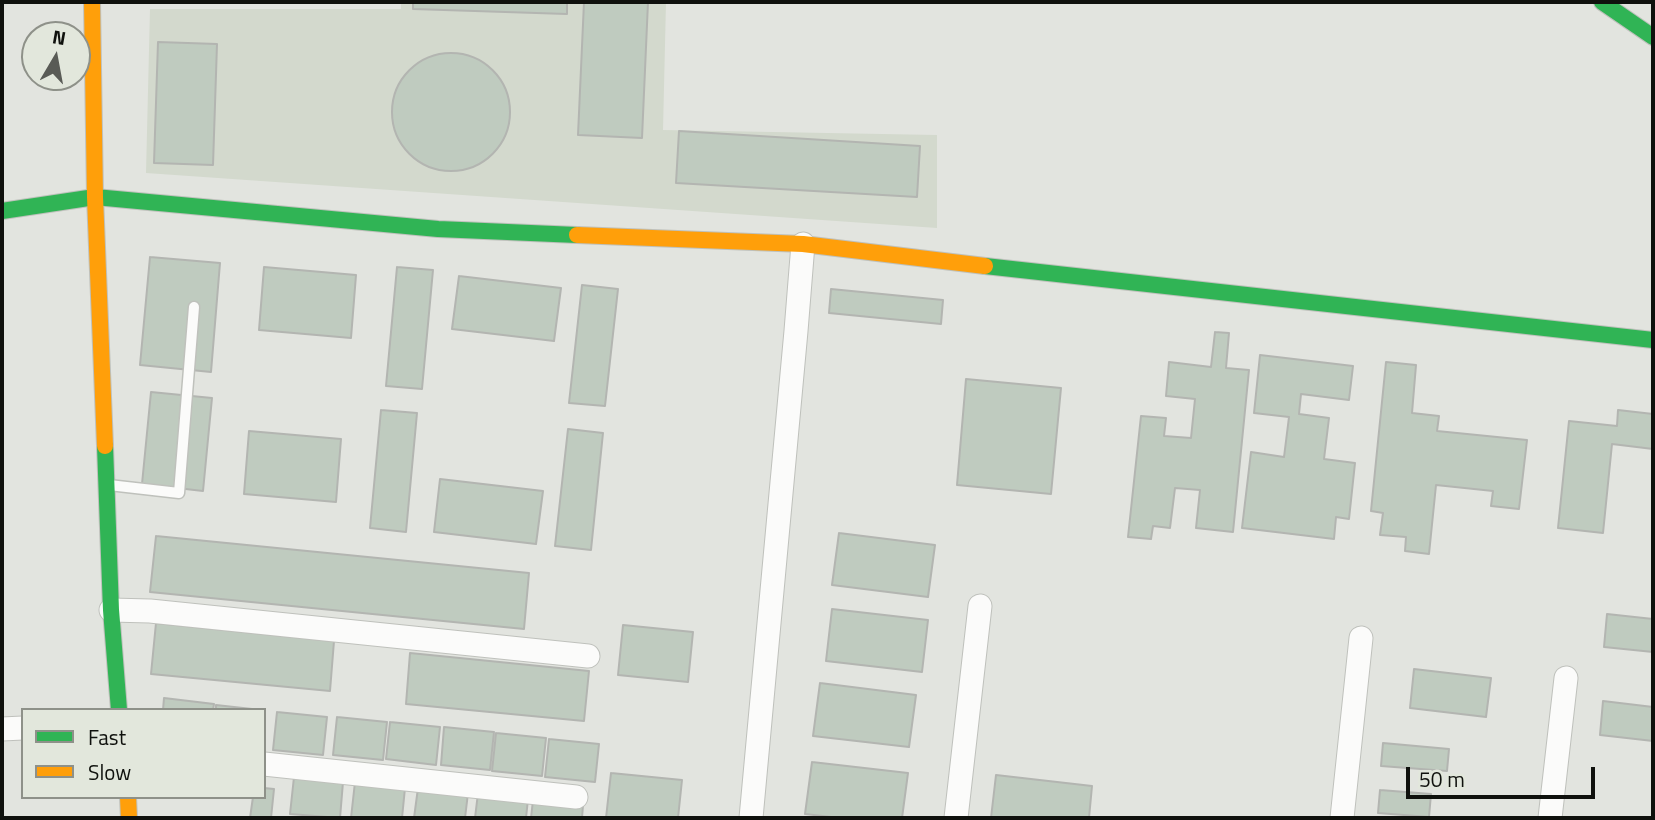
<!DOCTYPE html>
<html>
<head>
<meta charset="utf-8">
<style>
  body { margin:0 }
  #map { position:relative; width:1655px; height:820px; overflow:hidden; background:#e2e4df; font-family:"Titillium Web",sans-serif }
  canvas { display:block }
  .frame { position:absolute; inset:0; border:4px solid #0f110d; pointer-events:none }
  .legend { position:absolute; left:21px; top:708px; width:245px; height:91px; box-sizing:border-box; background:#e2e7dc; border:2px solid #8e9189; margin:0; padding:9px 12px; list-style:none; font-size:21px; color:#0f110d }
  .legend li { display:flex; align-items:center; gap:14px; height:35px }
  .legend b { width:35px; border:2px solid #8e9189 }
  .north { position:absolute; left:21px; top:21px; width:70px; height:70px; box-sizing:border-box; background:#e2e7dc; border:2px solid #8e9189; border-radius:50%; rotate:10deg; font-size:19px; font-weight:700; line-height:28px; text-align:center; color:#0f110d }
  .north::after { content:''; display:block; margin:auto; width:24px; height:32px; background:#595b56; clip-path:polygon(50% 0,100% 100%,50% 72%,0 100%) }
  .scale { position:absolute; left:1406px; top:767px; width:189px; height:32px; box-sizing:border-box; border:4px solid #0f110d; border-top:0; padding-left:9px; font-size:21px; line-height:24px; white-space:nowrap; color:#0f110d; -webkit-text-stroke:5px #e2e7dc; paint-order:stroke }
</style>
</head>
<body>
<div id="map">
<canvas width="1655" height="820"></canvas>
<div class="frame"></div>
<ul class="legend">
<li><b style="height:9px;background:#30b455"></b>Fast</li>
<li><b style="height:9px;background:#ff9f0a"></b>Slow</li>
</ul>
<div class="north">N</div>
<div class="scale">50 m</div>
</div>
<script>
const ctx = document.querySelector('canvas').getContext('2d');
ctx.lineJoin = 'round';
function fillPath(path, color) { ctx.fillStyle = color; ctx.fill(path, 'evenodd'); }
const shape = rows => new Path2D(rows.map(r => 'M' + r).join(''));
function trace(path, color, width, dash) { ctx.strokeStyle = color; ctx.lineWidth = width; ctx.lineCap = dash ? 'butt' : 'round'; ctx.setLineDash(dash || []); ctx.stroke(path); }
fillPath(shape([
  [401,2,666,2,663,130,937,135,937,228,146,173,150,9,401,9]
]), '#d3d9cd');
const building = shape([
  [171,2,328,2,171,3,171,2],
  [413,2,567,2,567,14,413,9,413,2],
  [584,2,648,2,642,138,578,135,584,2],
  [158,42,217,44,213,165,154,163,158,42],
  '392 112a59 59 0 1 1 118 0a59 59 0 1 1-118 0Z',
  [679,131,920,146,917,197,676,183,679,131],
  [150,257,220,263,211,372,140,365,150,257],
  [264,267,356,275,351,338,259,330,264,267],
  [397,267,433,270,422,389,386,386,397,267],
  [459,276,561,288,554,341,452,329,459,276],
  [582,285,618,289,605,406,569,403,582,285],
  [831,289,943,300,941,324,829,313,831,289],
  [1215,332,1229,333,1226,368,1249,370,1233,532,1196,528,1200,490,1175,488,1170,528,1153,526,1151,539,1128,537,1141,416,1166,418,1164,436,1191,438,1195,399,1166,396,1169,362,1211,367,1215,332],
  [1260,355,1353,366,1349,400,1301,394,1299,414,1329,418,1324,459,1355,463,1349,519,1336,517,1334,539,1242,528,1251,452,1284,457,1289,417,1254,413,1260,355],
  [1386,362,1416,365,1412,413,1439,416,1437,431,1527,440,1519,509,1491,506,1493,491,1436,485,1429,554,1405,551,1406,537,1380,535,1383,513,1371,511,1386,362],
  [966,379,1061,388,1051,494,957,485,966,379],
  [151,392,212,398,203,491,142,484,151,392],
  [381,410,417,413,406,532,370,528,381,410],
  [1618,410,1653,414,1653,449,1612,444,1603,533,1558,528,1569,421,1617,426,1618,410],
  [568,429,603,433,591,550,555,546,568,429],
  [249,431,341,439,336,502,244,494,249,431],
  [440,479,543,491,536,544,434,532,440,479],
  [839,533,935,545,928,597,832,585,839,533],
  [156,536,529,573,524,629,150,592,156,536],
  [832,609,928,620,922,672,826,661,832,609],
  [1607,614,1653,619,1653,652,1604,647,1607,614],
  [156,623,334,641,330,691,151,674,156,623],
  [623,625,693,632,688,682,618,675,623,625],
  [410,653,589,671,584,721,406,704,410,653],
  [1414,669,1491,678,1486,717,1410,708,1414,669],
  [820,683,916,695,909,747,813,736,820,683],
  [164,698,214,704,213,710,163,710,164,698],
  [1603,701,1653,707,1653,741,1600,735,1603,701],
  [216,705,261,710,216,710,216,705],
  [277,712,327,717,323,755,273,750,277,712],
  [337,717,387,722,383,760,333,755,337,717],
  [390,722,440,727,436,765,386,759,390,722],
  [444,727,494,732,490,770,441,765,444,727],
  [496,733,546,738,542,776,492,771,496,733],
  [549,739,599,744,595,782,545,777,549,739],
  [1383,743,1449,749,1447,771,1381,766,1383,743],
  [812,762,908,773,902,818,840,818,805,814,812,762],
  [611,773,682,780,678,818,606,818,611,773],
  [996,775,1092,786,1089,818,991,818,996,775],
  [294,777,343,782,340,818,290,814,294,777],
  [355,782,405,788,402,818,351,818,355,782],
  [264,788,274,789,271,818,250,818,253,797,264,797,264,788],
  [418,788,468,793,465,818,414,818,418,788],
  [1380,790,1431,794,1429,817,1378,813,1380,790],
  [478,793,528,799,526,818,475,818,478,793],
  [533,800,583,805,582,818,531,818,533,800]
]);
fillPath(building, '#bfcbbf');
trace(building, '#b3b5b1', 2);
const lane = shape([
  [109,485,179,493,194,307]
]);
const street = shape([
  [111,610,150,611,588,656],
  [2,729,23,728],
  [264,764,576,797],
  [751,818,796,331,803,244],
  [956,818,980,606],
  [1342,818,1361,638],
  [1550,818,1566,678]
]);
const fast = shape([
  [1602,2,1653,37],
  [2,211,95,197,438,229,577,235],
  [985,266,1653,340],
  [105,446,111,610,119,710]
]);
const slow = shape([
  [92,2,95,197,105,446],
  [577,235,803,244,985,266],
  [128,797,129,818]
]);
trace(lane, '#bfc1bc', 13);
trace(street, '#bfc1bc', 25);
trace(fast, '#bfc1bc', 18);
trace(slow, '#bfc1bc', 18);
trace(lane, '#fbfbfa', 10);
trace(street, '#fbfbfa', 23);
trace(fast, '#30b455', 16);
trace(slow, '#ff9f0a', 16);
</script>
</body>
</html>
